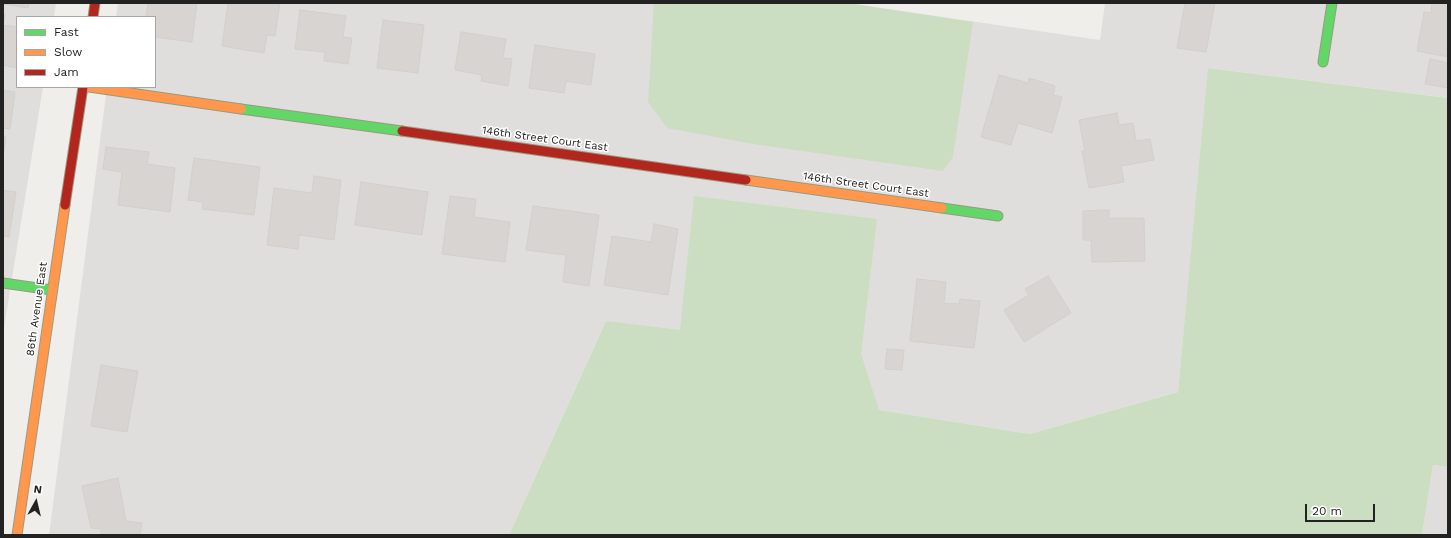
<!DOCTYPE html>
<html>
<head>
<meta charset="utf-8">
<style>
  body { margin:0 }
  #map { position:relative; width:1451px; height:538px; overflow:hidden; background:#f0eeeb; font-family:"Work Sans",sans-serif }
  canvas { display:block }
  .frame { position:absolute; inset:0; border:4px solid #222; pointer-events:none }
  .legend { position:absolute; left:16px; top:16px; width:140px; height:72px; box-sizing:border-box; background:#fff; border:1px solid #a7a7a7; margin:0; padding:5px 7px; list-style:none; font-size:12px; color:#222 }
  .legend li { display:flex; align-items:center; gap:8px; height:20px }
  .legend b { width:20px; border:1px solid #a7a7a7 }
  .north { position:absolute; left:16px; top:482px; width:40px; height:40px; -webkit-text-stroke:3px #fff; paint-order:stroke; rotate:8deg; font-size:11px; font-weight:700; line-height:16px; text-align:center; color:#222 }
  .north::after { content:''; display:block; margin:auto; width:14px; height:18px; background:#222; clip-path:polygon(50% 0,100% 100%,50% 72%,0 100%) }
  .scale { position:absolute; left:1305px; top:504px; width:70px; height:18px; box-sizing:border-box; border:2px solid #222; border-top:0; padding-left:5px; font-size:12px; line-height:14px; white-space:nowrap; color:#222; -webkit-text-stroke:3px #fff; paint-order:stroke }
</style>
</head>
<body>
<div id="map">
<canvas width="1451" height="538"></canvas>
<div class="frame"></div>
<ul class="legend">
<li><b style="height:5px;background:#63d668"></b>Fast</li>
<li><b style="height:5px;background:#ff974d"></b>Slow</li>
<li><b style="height:5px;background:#b3261e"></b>Jam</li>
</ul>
<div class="north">N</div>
<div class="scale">20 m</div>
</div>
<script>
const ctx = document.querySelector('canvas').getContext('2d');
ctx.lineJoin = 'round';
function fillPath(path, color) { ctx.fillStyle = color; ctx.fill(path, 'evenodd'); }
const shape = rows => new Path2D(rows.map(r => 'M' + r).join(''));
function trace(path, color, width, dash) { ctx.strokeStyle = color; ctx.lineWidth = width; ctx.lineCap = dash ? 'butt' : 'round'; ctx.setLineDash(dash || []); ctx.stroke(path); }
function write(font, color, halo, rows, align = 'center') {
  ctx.font = font + ' "Work Sans",sans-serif'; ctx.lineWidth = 3; ctx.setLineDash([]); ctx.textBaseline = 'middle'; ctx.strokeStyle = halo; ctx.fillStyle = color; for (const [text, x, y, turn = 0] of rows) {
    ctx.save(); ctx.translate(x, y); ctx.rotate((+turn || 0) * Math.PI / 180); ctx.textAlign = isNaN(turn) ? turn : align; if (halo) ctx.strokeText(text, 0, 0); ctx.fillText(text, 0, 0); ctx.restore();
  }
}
fillPath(shape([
  [3,3,56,3,54,17,17,17,17,87,43,87,3,334],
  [118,3,847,3,1100,40,1105,3,1448,3,1448,98,1209,68,1178,392,1030,434,878,410,606,321,509,535,49,535,107,87,155,87,155,17,116,17],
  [1433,465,1448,467,1448,535,1422,535]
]), '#dfdedc');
fillPath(shape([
  [654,3,847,3,973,22,953,157,943,171,753,144,667,128,648,102],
  [1208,68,1448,98,1448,467,1433,465,1422,535,509,535,606,321,680,330,694,196,877,219,861,354,879,410,1030,434,1178,392]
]), '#cbdec1');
const building = shape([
  [3,3,29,3,28,8,3,4,3,3],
  [148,3,197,3,192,42,155,37,155,17,146,17,148,3],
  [228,3,280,3,275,36,267,35,264,53,222,46,228,3],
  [1185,3,1215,3,1206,52,1177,48,1185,3],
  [1432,3,1448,3,1448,57,1417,51,1424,12,1431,13,1432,3],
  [300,10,346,16,343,37,352,38,348,64,324,61,325,52,295,49,300,10],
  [3,14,5,15,3,25,17,27,17,68,3,65,3,14],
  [383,20,424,25,418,73,377,68,383,20],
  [461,32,506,39,503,58,512,59,508,86,481,81,482,75,455,70,461,32],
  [535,45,595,54,591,85,566,81,564,93,529,88,535,45],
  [1430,59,1448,63,1448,88,1425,84,1430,59],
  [999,75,1028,83,1029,78,1055,86,1053,95,1062,97,1052,133,1018,123,1011,145,981,137,999,75],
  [3,90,15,92,10,129,3,128,3,90],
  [1117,113,1119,125,1133,123,1136,141,1150,139,1154,160,1121,166,1124,182,1089,188,1082,151,1085,151,1079,120,1117,113],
  [3,136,6,137,3,157,3,136],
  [106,147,149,152,147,164,175,168,170,212,118,205,122,172,103,169,106,147],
  [194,158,260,167,254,215,202,209,203,202,188,200,194,158],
  [314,176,341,180,334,240,299,235,298,249,267,245,274,188,312,193,314,176],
  [361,182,428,192,422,235,355,225,361,182],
  [3,190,16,192,9,237,3,236,3,190],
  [450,196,476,199,474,217,510,222,505,262,442,254,450,196],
  [533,206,599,215,589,286,563,282,566,255,526,250,533,206],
  [1109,210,1109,218,1144,218,1145,261,1092,262,1091,240,1083,240,1083,211,1109,210],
  [654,224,678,229,668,295,604,285,612,236,651,242,654,224],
  [1048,276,1071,313,1024,342,1004,310,1029,295,1025,289,1048,276],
  [917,279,946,282,944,303,959,304,960,299,980,301,974,348,910,341,917,279],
  [887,349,904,350,902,370,885,369,887,349],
  [101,365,138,371,127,432,91,426,101,365],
  [118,478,126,521,142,523,140,535,101,535,101,529,91,528,82,486,118,478]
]);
fillPath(building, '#d7d4d2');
trace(building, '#d3d0cc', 1);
const fast = shape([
  [1323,62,1332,3],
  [241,109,402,131],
  [942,208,998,216],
  [3,283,52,290]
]);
const slow = shape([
  [89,87,241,109],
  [746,180,942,208],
  [17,535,65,205]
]);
const jam = shape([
  [93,17,95,3],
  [402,131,746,180],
  [65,205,83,87]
]);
trace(fast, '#999a82', 11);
trace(slow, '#999a82', 11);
trace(jam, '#999a82', 11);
trace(fast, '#63d668', 9);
trace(slow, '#ff974d', 9);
trace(jam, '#b3261e', 9);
write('11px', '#222', '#fff', [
  ["146th Street Court East",545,139,8],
  ["146th Street Court East",866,185,8],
  ["86th Avenue East",37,309,-82]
]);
</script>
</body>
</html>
